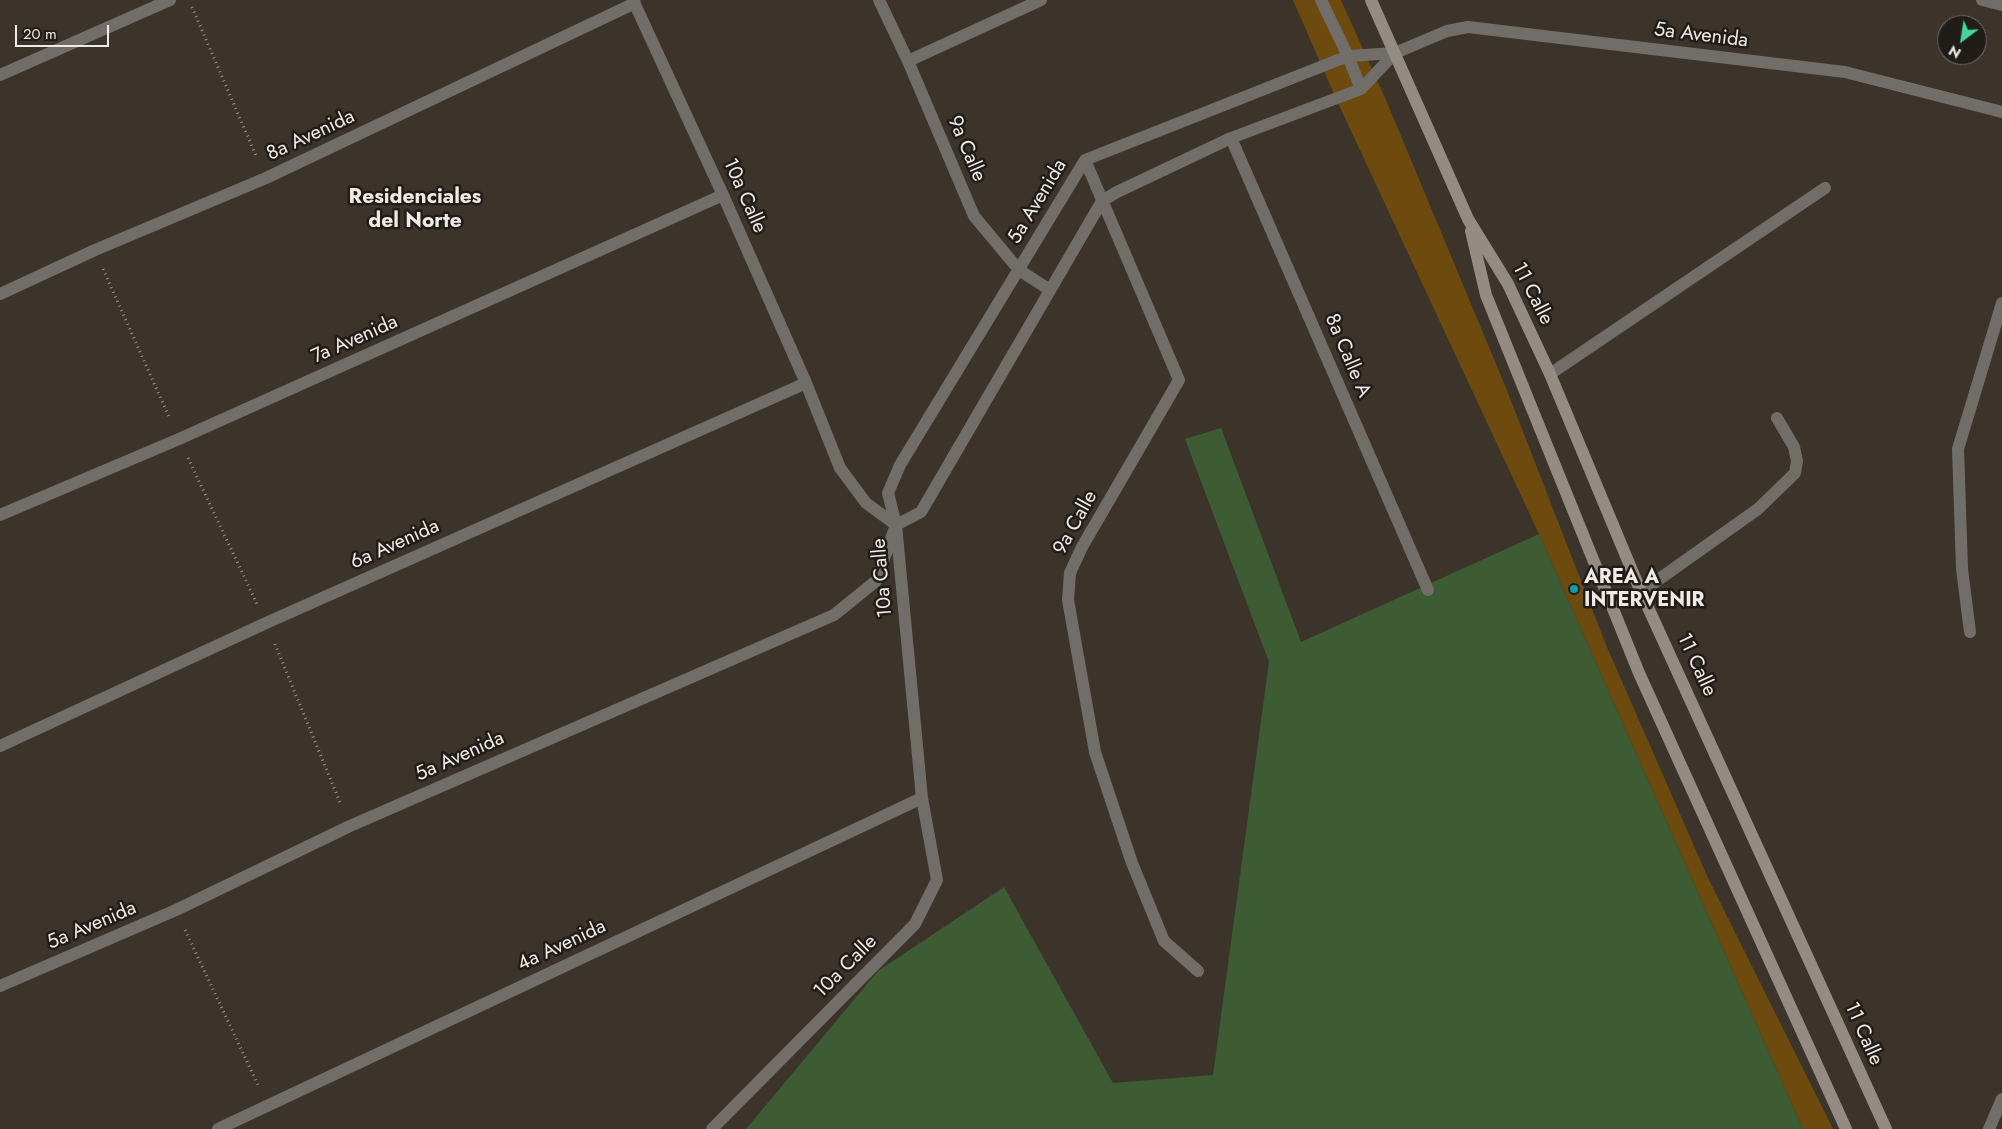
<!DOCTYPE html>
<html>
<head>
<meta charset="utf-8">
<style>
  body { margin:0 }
  #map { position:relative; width:2002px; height:1129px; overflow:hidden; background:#3c342a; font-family:Jost,sans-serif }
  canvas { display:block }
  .north { position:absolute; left:1937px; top:15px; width:50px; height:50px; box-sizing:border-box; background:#201c18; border:1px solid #736e6a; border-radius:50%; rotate:211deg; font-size:14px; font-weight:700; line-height:20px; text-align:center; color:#f0eae4 }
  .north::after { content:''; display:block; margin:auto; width:18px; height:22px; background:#43d4a0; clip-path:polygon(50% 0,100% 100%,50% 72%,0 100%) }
  .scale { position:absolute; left:15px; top:25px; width:94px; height:22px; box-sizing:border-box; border:2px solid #f0eae4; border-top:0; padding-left:6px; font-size:15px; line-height:18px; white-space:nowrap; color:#f0eae4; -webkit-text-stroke:4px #201c18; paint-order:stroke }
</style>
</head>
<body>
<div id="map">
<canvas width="2002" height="1129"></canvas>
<div class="north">N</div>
<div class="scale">20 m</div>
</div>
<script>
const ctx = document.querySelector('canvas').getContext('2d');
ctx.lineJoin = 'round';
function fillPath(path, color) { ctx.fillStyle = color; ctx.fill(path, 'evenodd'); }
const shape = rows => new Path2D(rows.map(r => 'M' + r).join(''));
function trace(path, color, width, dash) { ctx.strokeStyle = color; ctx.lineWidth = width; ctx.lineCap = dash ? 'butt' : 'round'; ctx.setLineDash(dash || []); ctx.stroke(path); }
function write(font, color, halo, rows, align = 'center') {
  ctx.font = font + ' Jost,sans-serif'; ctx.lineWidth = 5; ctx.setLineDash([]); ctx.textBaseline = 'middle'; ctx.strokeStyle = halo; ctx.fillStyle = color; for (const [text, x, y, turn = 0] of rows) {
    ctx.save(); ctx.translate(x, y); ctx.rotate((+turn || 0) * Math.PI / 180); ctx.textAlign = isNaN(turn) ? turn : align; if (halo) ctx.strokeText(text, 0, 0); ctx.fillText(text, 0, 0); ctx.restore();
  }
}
fillPath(shape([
  [1221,428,1301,642,1539,534,1803,1129,746,1129,878,971,1004,887,1113,1083,1213,1075,1269,662,1185,439]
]), '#3d5c34');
fillPath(shape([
  [1293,0,1341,0,1386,100,1506,388,1606,645,1708,878,1833,1129,1803,1129,1539,534,1338,103]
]), '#6d4b0f');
trace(shape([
  [192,7,257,158],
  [103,269,170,419],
  [188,458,257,604],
  [275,644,341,805],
  [185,930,258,1085]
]), '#9b948c', 3, [1, 4]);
trace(shape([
  [1550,374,1825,188],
  [1641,592,1758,509,1795,473,1797,461,1794,447,1777,418],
  [1970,632,1962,569,1958,449,2002,303]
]), '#716d68', 12);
trace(shape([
  [633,0,723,195,806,383,840,468,866,503,896,525],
  [879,0,908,61,974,216,1019,270,1050,290],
  [1321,0,1348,56,1361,89],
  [1982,0,2002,5],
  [908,61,1041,0],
  [0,75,170,0],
  [1231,138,1428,590],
  [1085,160,1179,380,1082,547,1070,573,1068,600,1095,752,1132,863,1164,941,1198,971],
  [0,294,95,250,266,178,635,3],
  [0,515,179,439,723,195],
  [0,746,266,623,806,383],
  [0,986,176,910,350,826,834,615,876,581,896,525,921,512,1102,201,1117,192,1231,138,1361,89,1395,53],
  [218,1129,922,798],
  [712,1129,915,924,937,880,922,798,896,525,888,493,900,465,1085,160,1348,56,1395,53,1447,31,1468,27,1845,72,2002,112],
  [1989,1129,2002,1099]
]), '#716d68', 12);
trace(shape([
  [1371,0,1468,219,1508,284,1550,374,1641,592,1886,1129],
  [1471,231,1486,295,1639,673,1846,1129]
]), '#928c83', 12);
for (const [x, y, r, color] of [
  [1574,589,5,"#0f9aa8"]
]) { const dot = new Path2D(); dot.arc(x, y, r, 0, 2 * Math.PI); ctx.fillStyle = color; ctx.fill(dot); trace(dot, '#201c18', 2); }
write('20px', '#f0eae4', '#201c18', [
  ["5a Avenida",1701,36,7],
  ["8a Avenida",311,136,-25],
  ["9a Calle",966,149,67],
  ["10a Calle",744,196,66],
  ["5a Avenida",1038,202,-59],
  ["11 Calle",1532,294,63],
  ["7a Avenida",355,340,-24],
  ["8a Calle A",1347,356,67],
  ["9a Calle",1076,523,-61],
  ["6a Avenida",395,545,-24],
  ["10a Calle",883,578,-95],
  ["11 Calle",1696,665,65],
  ["5a Avenida",460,757,-24],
  ["5a Avenida",92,926,-23],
  ["4a Avenida",562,946,-25],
  ["10a Calle",846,967,-45],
  ["11 Calle",1863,1034,66]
]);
write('bold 20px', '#f0eae4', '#201c18', [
  ["AREA A",1584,578],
  ["INTERVENIR",1584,601]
], 'left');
write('bold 21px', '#f0eae4', '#201c18', [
  ["Residenciales",415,198],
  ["del Norte",415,222]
]);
</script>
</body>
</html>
